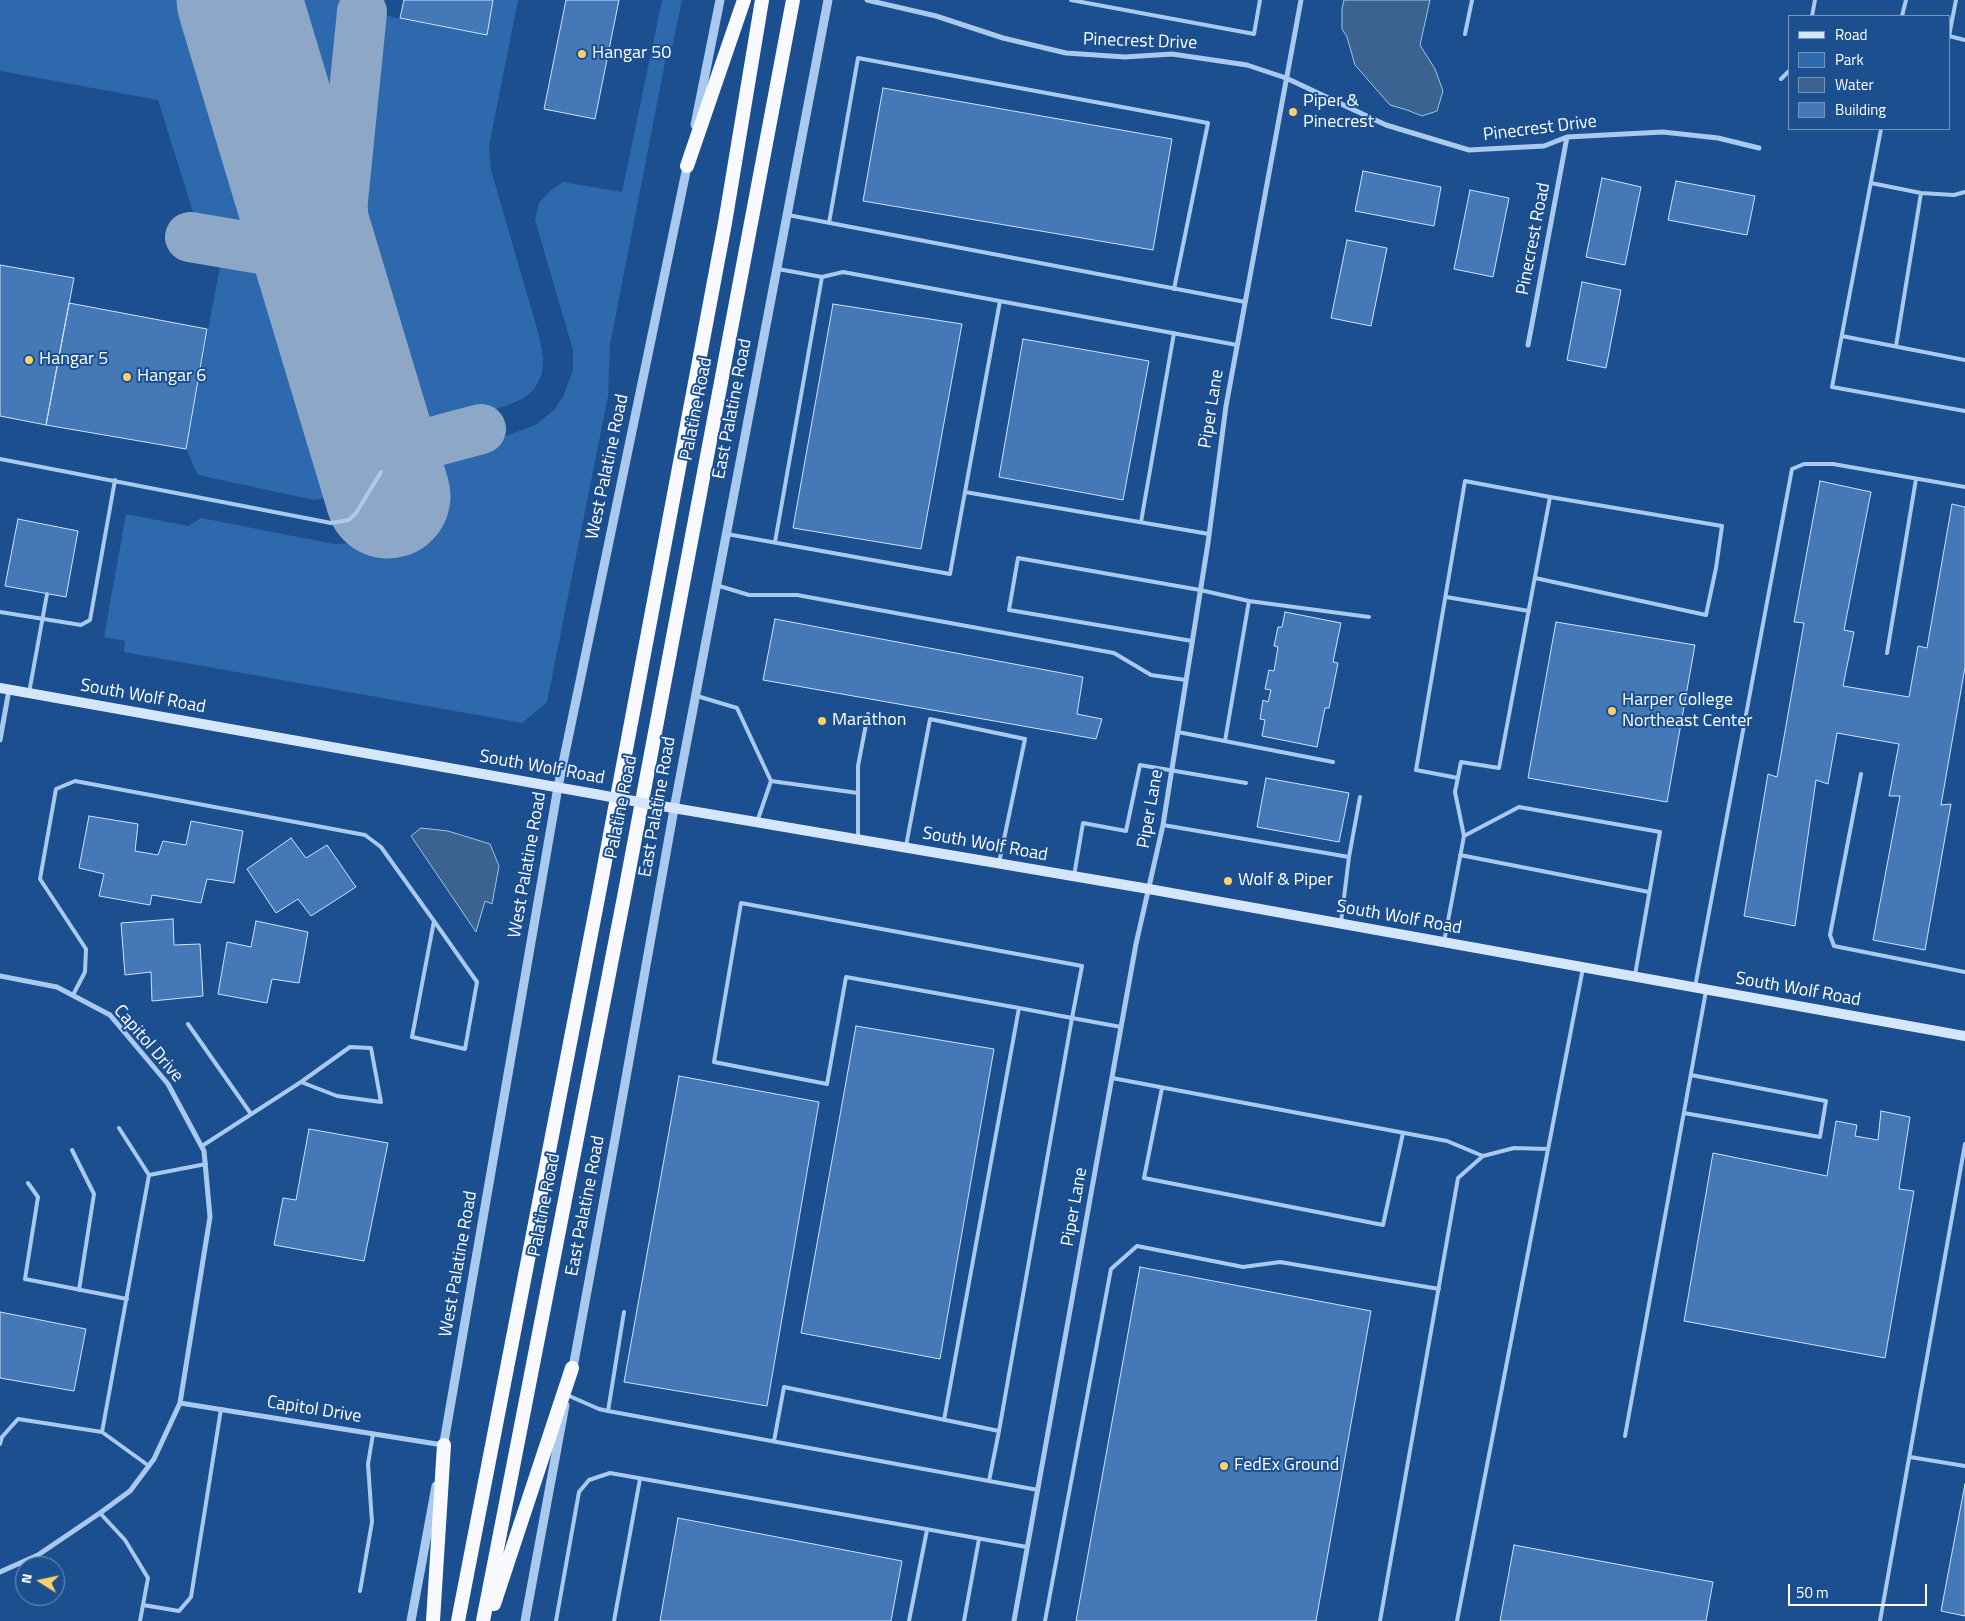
<!DOCTYPE html>
<html>
<head>
<meta charset="utf-8">
<style>
  body { margin:0 }
  #map { position:relative; width:1965px; height:1621px; overflow:hidden; background:#1b4f8f; font-family:"Titillium Web",sans-serif }
  canvas { display:block }
  .legend { position:absolute; left:1788px; top:15px; width:162px; height:115px; box-sizing:border-box; background:#1b4f8f; border:1px solid #7695bc; margin:0; padding:6px 9px; list-style:none; font-size:15px; color:#fff }
  .legend li { display:flex; align-items:center; gap:10px; height:25px }
  .legend b { width:25px; border:1px solid #7695bc }
  .north { position:absolute; left:15px; top:1556px; width:50px; height:50px; box-sizing:border-box; background:#1b4f8f; border:1px solid #7695bc; border-radius:50%; rotate:280deg; font-size:14px; font-weight:700; line-height:20px; text-align:center; color:#fff }
  .north::after { content:''; display:block; margin:auto; width:18px; height:22px; background:#ffd166; clip-path:polygon(50% 0,100% 100%,50% 72%,0 100%) }
  .scale { position:absolute; left:1788px; top:1584px; width:139px; height:22px; box-sizing:border-box; border:2px solid #fff; border-top:0; padding-left:6px; font-size:15px; line-height:18px; white-space:nowrap; color:#fff; -webkit-text-stroke:4px #1b4f8f; paint-order:stroke }
</style>
</head>
<body>
<div id="map">
<canvas width="1965" height="1621"></canvas>
<ul class="legend">
<li><b style="height:6px;background:#d6e6fa"></b>Road</li>
<li><b style="height:14px;background:#2e69ad"></b>Park</li>
<li><b style="height:14px;background:#3c6290"></b>Water</li>
<li><b style="height:14px;background:#4478b7"></b>Building</li>
</ul>
<div class="north">N</div>
<div class="scale">50 m</div>
</div>
<script>
const ctx = document.querySelector('canvas').getContext('2d');
ctx.lineJoin = 'round';
function fillPath(path, color) { ctx.fillStyle = color; ctx.fill(path, 'evenodd'); }
const shape = rows => new Path2D(rows.map(r => 'M' + r).join(''));
function trace(path, color, width, dash) { ctx.strokeStyle = color; ctx.lineWidth = width; ctx.lineCap = dash ? 'butt' : 'round'; ctx.setLineDash(dash || []); ctx.stroke(path); }
function write(font, color, halo, rows, align = 'center') {
  ctx.font = font + ' "Titillium Web",sans-serif'; ctx.lineWidth = 4; ctx.setLineDash([]); ctx.textBaseline = 'middle'; ctx.strokeStyle = halo; ctx.fillStyle = color; for (const [text, x, y, turn = 0] of rows) {
    ctx.save(); ctx.translate(x, y); ctx.rotate((+turn || 0) * Math.PI / 180); ctx.textAlign = isNaN(turn) ? turn : align; if (halo) ctx.strokeText(text, 0, 0); ctx.fillText(text, 0, 0); ctx.restore();
  }
}
fillPath(shape([
  [0,0,218,0,276,195,274,208,266,219,254,225,230,223,194,215,158,100,0,71],
  [259,0,345,0,344,9,349,9,352,17,338,190,330,211,328,216,325,217],
  [493,0,518,0,489,146,491,170,538,332,543,357,542,374,534,390,522,399,508,405,443,425,427,425,406,418,392,408,384,398,373,377,346,285,367,28,382,15,487,35],
  [662,0,682,0,672,48,668,47,610,345,608,396,547,702,522,723,124,652,125,641,104,637,126,514,188,526,201,518,334,544,352,543,368,536,380,525,386,510,392,479,403,468,506,436,535,425,553,411,563,397,573,370,573,350,535,220,539,203,550,191,563,182,622,192],
  [220,266,284,278,300,290,305,297,355,457,353,476,347,487,335,497,314,500,198,475,186,449]
]), '#2e69ad');
const water = shape([
  [1344,0,1430,0,1420,45,1435,69,1443,91,1437,111,1422,116,1407,110,1390,105,1355,65,1347,37,1342,29,1342,9,1344,0],
  [421,828,448,831,490,844,499,866,492,904,485,901,476,932,411,836,421,828]
]);
fillPath(water, '#3c6290');
trace(water, '#9cc4f0', 1);
trace(shape([
  [190,237,261,249,275,247,329,230,339,220,343,209],
  [332,310,362,12],
  [361,406,383,431,403,440,425,444,481,429]
]), '#8da7c7', 50);
trace(shape([
  [239,0,388,496]
]), '#8da7c7', 125);
const building = shape([
  [404,0,493,0,487,35,400,18,404,0],
  [566,0,619,0,595,119,544,109,566,0],
  [883,88,1172,139,1153,250,863,201,883,88],
  [1363,171,1441,187,1434,226,1355,211,1363,171],
  [1602,178,1641,187,1625,265,1586,257,1602,178],
  [1676,181,1755,196,1747,235,1668,220,1676,181],
  [1470,190,1509,198,1493,277,1454,269,1470,190],
  [1347,240,1387,248,1371,326,1331,318,1347,240],
  [0,265,74,278,46,425,0,416,0,265],
  [1582,282,1621,290,1606,368,1567,360,1582,282],
  [69,303,207,329,186,449,46,425,69,303],
  [833,304,962,324,921,549,793,528,833,304],
  [1023,339,1149,361,1123,500,999,477,1023,339],
  [1820,481,1871,492,1844,630,1854,632,1843,686,1909,697,1918,646,1927,648,1952,504,1965,507,1965,667,1941,805,1951,804,1925,950,1873,940,1900,796,1889,796,1899,744,1837,733,1828,784,1816,780,1795,926,1744,916,1768,774,1777,777,1804,623,1794,622,1820,481],
  [18,519,78,531,66,597,5,586,18,519],
  [1285,612,1341,623,1333,662,1338,663,1329,708,1325,708,1317,747,1262,736,1265,720,1260,719,1263,700,1268,702,1271,690,1265,689,1269,670,1274,671,1278,647,1274,646,1278,627,1282,627,1285,612],
  [775,619,1083,677,1077,714,1102,719,1096,739,763,680,775,619],
  [1556,622,1695,645,1667,802,1528,778,1556,622],
  [1266,778,1349,793,1339,842,1257,827,1266,778],
  [89,816,138,824,135,851,158,855,163,841,186,845,191,821,243,831,234,883,207,879,201,903,152,895,150,905,99,896,104,874,79,868,89,816],
  [291,838,306,858,327,845,356,887,311,916,298,899,276,913,247,869,291,838],
  [173,919,174,945,200,944,203,996,152,1001,151,972,125,975,121,923,173,919],
  [256,921,308,932,299,983,272,979,267,1003,218,994,227,942,251,947,256,921],
  [856,1026,994,1049,940,1359,801,1333,856,1026],
  [679,1076,819,1102,767,1406,624,1382,679,1076],
  [1881,1111,1910,1117,1899,1189,1914,1191,1885,1358,1684,1321,1713,1153,1827,1176,1836,1121,1857,1125,1855,1136,1878,1140,1881,1111],
  [309,1129,388,1143,364,1261,274,1245,283,1198,296,1200,309,1129],
  [1140,1267,1371,1311,1316,1621,1076,1621,1140,1267],
  [0,1312,86,1329,74,1391,0,1378,0,1312],
  [1965,1484,1965,1616,1941,1611,1965,1484],
  [678,1518,902,1561,891,1621,660,1621,678,1518],
  [1514,1545,1713,1582,1706,1621,1500,1621,1514,1545]
]);
fillPath(building, '#4478b7');
trace(building, '#cfe3fa', 1);
trace(shape([
  [1071,0,1254,34,1260,0],
  [1812,16,1815,0],
  [1902,16,1906,0],
  [1465,34,1472,0],
  [1949,36,1956,0],
  [1949,36,1965,40],
  [1781,79,1789,71],
  [1881,129,1832,387,1965,411],
  [1871,183,1921,193,1954,195,1965,192],
  [788,215,1245,302],
  [829,223,858,58,1208,123,1174,289],
  [822,277,843,272,1237,345],
  [1842,336,1965,360],
  [1896,346,1921,193],
  [0,459,331,523,349,520,356,513,381,472],
  [965,492,1000,301],
  [1550,497,1499,768,1461,762,1455,792,1464,836,1519,807,1660,832,1635,975],
  [1141,522,1174,333],
  [727,534,950,574,965,492,1209,534],
  [775,542,822,277,778,269],
  [716,585,749,595,797,595,1114,653,1151,675,1186,680],
  [1446,597,1529,611],
  [1249,601,1369,617],
  [0,612,81,625,90,620,115,480],
  [1192,641,1009,610,1018,558,1200,590,1249,601,1225,741],
  [1887,653,1916,479],
  [29,693,47,594],
  [697,696,737,708,771,781,858,793],
  [1178,732,1333,762],
  [1861,774,1830,935,1834,946,1965,972],
  [1458,778,1416,770,1465,481,1550,497,1722,526,1716,568,1706,615,1535,578],
  [757,822,771,781],
  [1163,825,1349,857,1360,797],
  [858,837,858,766,868,714],
  [906,846,930,719,1025,739,999,863],
  [1460,855,1649,892],
  [1074,876,1083,823,1126,831,1140,765,1246,783],
  [1341,922,1349,857],
  [1444,942,1464,836],
  [1695,987,1792,469,1804,464,1833,464,1965,487],
  [73,995,85,972,86,949,40,879,56,789,75,781,365,835,381,847,434,921,477,982,465,1049,412,1037,434,921],
  [188,1024,251,1114],
  [1112,1078,1447,1141,1483,1156,1514,1148,1548,1149],
  [1162,1088,1144,1178,1383,1225,1403,1133],
  [1684,1113,1820,1137,1826,1101,1691,1075],
  [119,1128,149,1175,206,1164],
  [202,1146,301,1082,350,1047,371,1048,381,1102,337,1096,301,1082],
  [72,1150,94,1194,79,1290],
  [28,1183,38,1197,25,1279,127,1299],
  [567,1395,599,1409,608,1411,1038,1490],
  [608,1411,624,1312],
  [944,1420,1019,1008],
  [1625,1436,1706,991],
  [774,1441,784,1387,999,1431,1072,1018,1082,966,741,903,714,1062,827,1084,846,977,1019,1008,1072,1018,1121,1027],
  [0,1444,2,1437,18,1419,102,1432],
  [1910,1457,1965,1466],
  [149,1466,102,1432,149,1175],
  [989,1481,999,1431],
  [100,1513,125,1540,148,1578,140,1621],
  [360,1591,372,1522,368,1464,373,1434],
  [143,1605,179,1611,191,1597,221,1409],
  [556,1621,579,1492,589,1480,610,1473,1027,1547],
  [614,1621,640,1479],
  [909,1621,927,1530],
  [964,1621,979,1539],
  [1045,1621,1111,1269,1137,1246,1243,1267,1280,1262,1439,1289],
  [1380,1621,1458,1178,1483,1156],
  [1457,1621,1583,968],
  [1880,1621,1965,1144]
]), '#a9c9ee', 4);
trace(shape([
  [867,0,936,16,1003,38,1066,53,1125,57,1172,54,1247,65,1286,78,1386,125,1469,150,1544,146,1567,137,1663,132,1718,138,1759,148],
  [1528,345,1567,137],
  [0,740,9,690],
  [0,976,57,987,110,1015,168,1084,204,1151,210,1217,180,1403,154,1459,130,1491,100,1513,38,1555,0,1572],
  [180,1403,443,1445],
  [1014,1621,1136,944,1163,825,1208,543,1226,406,1301,0]
]), '#a9c9ee', 5);
trace(shape([
  [695,125,720,0],
  [572,1373,617,1128,674,809,828,0],
  [443,1448,558,787,688,162],
  [411,1621,436,1486],
  [525,1621,565,1405]
]), '#a9c9ee', 9);
trace(shape([
  [0,688,595,794],
  [650,804,1149,889,1965,1036]
]), '#d6e6fa', 10);
trace(shape([
  [687,166,744,0],
  [494,1604,572,1368],
  [433,1621,444,1445],
  [458,1621,600,888,725,223,762,0],
  [483,1621,624,897,793,0]
]), '#f8faff', 14);
trace(shape([
  [595,794,650,804]
]), '#d6e6fa', 10);
for (const [x, y, r, color] of [
  [582,54,5,"#ffd166"],
  [1293,112,5,"#ffd166"],
  [29,360,5,"#ffd166"],
  [127,377,5,"#ffd166"],
  [1612,711,5,"#ffd166"],
  [822,721,5,"#ffd166"],
  [1228,881,5,"#ffd166"],
  [1224,1466,5,"#ffd166"]
]) { const dot = new Path2D(); dot.arc(x, y, r, 0, 2 * Math.PI); ctx.fillStyle = color; ctx.fill(dot); trace(dot, '#1b4f8f', 2); }
write('18px', '#fff', '#1b4f8f', [
  ["Pinecrest Drive",1140,42,2],
  ["Pinecrest Drive",1540,129,-7],
  ["Pinecrest Road",1534,239,-79],
  ["Palatine Road",697,409,-79],
  ["East Palatine Road",733,409,-79],
  ["Piper Lane",1212,409,-81],
  ["West Palatine Road",608,467,-78],
  ["South Wolf Road",143,697,10],
  ["South Wolf Road",542,768,10],
  ["Palatine Road",622,807,-79],
  ["East Palatine Road",658,807,-80],
  ["Piper Lane",1151,809,-80],
  ["South Wolf Road",985,845,10],
  ["West Palatine Road",528,865,-80],
  ["South Wolf Road",1399,918,10],
  ["South Wolf Road",1798,990,10],
  ["Capitol Drive",148,1044,49],
  ["Palatine Road",545,1205,-79],
  ["East Palatine Road",586,1206,-79],
  ["Piper Lane",1075,1207,-80],
  ["West Palatine Road",459,1264,-80],
  ["Capitol Drive",314,1410,9]
]);
write('18px', '#fff', '#1b4f8f', [
  ["Hangar 50",592,54],
  ["Piper &",1303,102],
  ["Pinecrest",1303,123],
  ["Hangar 5",39,360],
  ["Hangar 6",137,377],
  ["Harper College",1622,701],
  ["Northeast Center",1622,722],
  ["Marathon",832,721],
  ["Wolf & Piper",1238,881],
  ["FedEx Ground",1234,1466]
], 'left');
</script>
</body>
</html>
